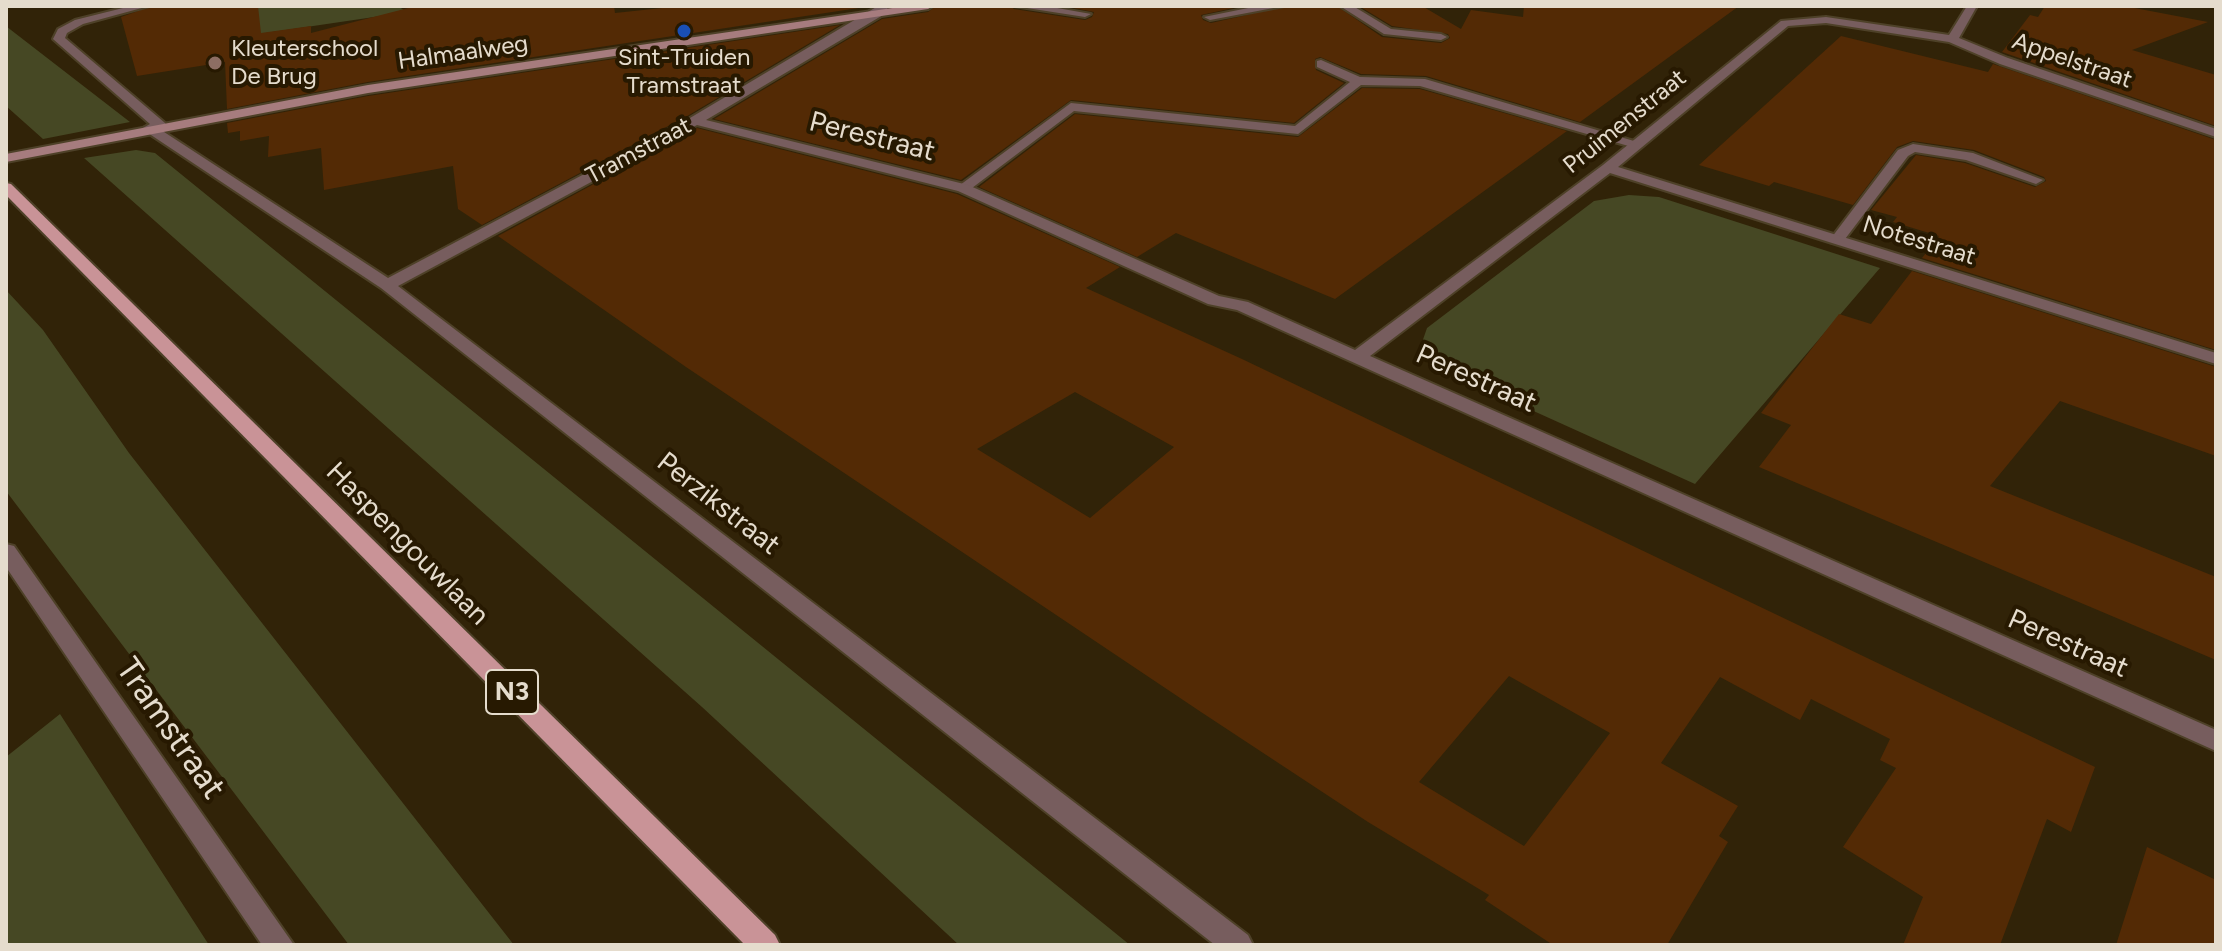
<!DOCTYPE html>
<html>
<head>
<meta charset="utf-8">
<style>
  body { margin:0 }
  #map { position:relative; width:2222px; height:951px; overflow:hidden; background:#312308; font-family:Figtree,sans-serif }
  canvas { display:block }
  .frame { position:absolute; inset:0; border:8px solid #e5dccd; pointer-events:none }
</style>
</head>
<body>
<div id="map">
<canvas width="2222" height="951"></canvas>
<div class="frame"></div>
</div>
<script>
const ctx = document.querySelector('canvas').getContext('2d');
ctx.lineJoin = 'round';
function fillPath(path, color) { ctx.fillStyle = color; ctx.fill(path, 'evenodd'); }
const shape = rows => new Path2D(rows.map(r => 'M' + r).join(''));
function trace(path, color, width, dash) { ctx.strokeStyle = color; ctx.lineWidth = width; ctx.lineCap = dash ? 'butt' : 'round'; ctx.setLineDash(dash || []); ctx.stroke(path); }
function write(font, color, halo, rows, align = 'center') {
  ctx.font = font + ' Figtree,sans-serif'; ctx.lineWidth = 8; ctx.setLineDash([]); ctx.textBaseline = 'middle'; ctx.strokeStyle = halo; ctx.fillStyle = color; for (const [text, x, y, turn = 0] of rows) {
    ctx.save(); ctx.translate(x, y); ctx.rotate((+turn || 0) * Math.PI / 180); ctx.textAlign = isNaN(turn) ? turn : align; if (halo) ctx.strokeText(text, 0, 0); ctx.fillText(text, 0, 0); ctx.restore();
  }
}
fillPath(shape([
  [221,6,397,6,408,12,232,38],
  [6,26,11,30,130,122,43,139,6,106],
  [136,150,155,153,1130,945,959,945,702,707,84,158],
  [1629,195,1659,197,1880,268,1695,484,1434,366,1419,351,1427,328,1594,201],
  [6,290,43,330,129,453,514,945,349,945,6,491],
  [60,714,209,945,6,945,6,757]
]), '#464824');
fillPath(shape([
  [152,6,258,6,261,33,311,26,311,33,416,6,614,6,615,13,681,6,872,6,368,82,227,109,225,62,137,76,121,17],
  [936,6,1011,6,1014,9,1085,20,1092,17,1094,12,1063,6,1243,6,1201,15,1203,20,1211,23,1287,6,1337,6,1382,37,1441,43,1450,38,1448,34,1392,26,1359,6,1422,6,1461,29,1471,10,1523,17,1524,6,1739,6,1580,122,1426,76,1361,74,1320,57,1315,59,1316,70,1344,83,1294,123,1071,100,961,180,714,119,882,19,928,12],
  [2045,6,2124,6,2208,22,2132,50,2216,75,2216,126,2002,52,2030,15,2038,17],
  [840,25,689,115,482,225,458,209,453,166,324,190,321,148,268,157,269,136,240,141,240,131,228,133,227,123,368,96],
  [1841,36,1988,72,1993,64,2216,140,2216,350,1922,258,1939,236,1893,222,1897,217,1871,210,1916,155,1965,163,2035,187,2046,181,2044,177,1974,150,1913,141,1897,147,1853,205,1774,182,1769,186,1699,165],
  [1362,88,1420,89,1567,131,1335,299,1176,233,1137,257,979,187,1075,114,1298,137],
  [697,128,957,194,1120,267,1086,288,1242,359,2095,767,2071,832,2047,819,2000,945,1903,945,1923,897,1843,847,1896,768,1880,760,1890,739,1811,699,1800,720,1720,677,1661,763,1738,806,1719,836,1728,842,1667,945,1553,945,1485,900,1489,895,1368,822,1201,712,686,367,498,236],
  [1075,392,1174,447,1090,518,977,449],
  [1509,676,1610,733,1524,846,1419,782],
  [1912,271,2216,367,2216,456,2060,401,1990,486,2216,577,2216,660,1759,467,1791,425,1761,413,1839,314,1871,324],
  [2147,847,2216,880,2216,945,2116,945]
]), '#532a05');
const lane = shape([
  [1321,60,1360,77,1425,79,1644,144,1632,147,1420,86,1361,85,1298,134,1074,111,968,191,958,191,956,188,1071,103,1295,126,1350,82,1317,67,1317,61,1321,60],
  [1913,144,1973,153,2043,180,2036,184,1966,160,1915,152,1908,156,1842,243,1832,243,1832,237,1898,150,1913,144]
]);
const street = shape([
  [131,6,149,6,83,24,67,33,65,38,165,123,167,126,161,130,388,278,690,118,878,6,889,6,883,15,706,120,968,185,1219,296,1248,302,1355,350,1603,165,1781,21,1826,17,1949,35,1967,6,1977,6,1959,38,2008,58,2216,129,2216,137,2000,64,1949,42,1826,23,1788,26,1618,167,2216,353,2216,364,1610,173,1370,356,2216,730,2216,751,1237,310,1208,304,958,191,697,125,398,286,1248,935,1253,945,1215,945,381,288,145,131,143,128,150,124,53,39,58,29,75,20,131,6],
  [1014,6,1046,6,1091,14,1085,17,1014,6],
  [1258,6,1284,6,1210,20,1204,17,1258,6],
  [1340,6,1353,6,1391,29,1441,34,1447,37,1441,40,1384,34,1340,6],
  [6,544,14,546,294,945,262,945,6,567,6,544]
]);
const secondary = shape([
  [906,6,933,6,928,9,368,93,6,162,6,154,368,85,906,6]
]);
const primary = shape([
  [6,183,11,184,775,935,780,945,745,945,6,195,6,183]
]);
trace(lane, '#4e4128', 4);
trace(street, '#4e4128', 4);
trace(secondary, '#4e4128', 4);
trace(primary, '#4e4128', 4);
fillPath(lane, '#775d5e');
fillPath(street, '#775d5e');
fillPath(secondary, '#a67c7e');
fillPath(primary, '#c99397');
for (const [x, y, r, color] of [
  [684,31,8,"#1a4fb4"],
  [215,63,8,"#8d6e63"]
]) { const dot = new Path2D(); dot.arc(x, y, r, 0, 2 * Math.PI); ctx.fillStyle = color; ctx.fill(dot); trace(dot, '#271901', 3); }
write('24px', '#e5dccd', '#271901', [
  ["Kleuterschool",231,49],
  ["De Brug",231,77],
  ["Sint-Truiden",684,58,"center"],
  ["Tramstraat",684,86,"center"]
], 'left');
write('24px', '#e5dccd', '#271901', [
  ["Halmaalweg",463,53,-8],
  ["Appelstraat",2072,61,19],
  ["Pruimenstraat",1625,122,-39],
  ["Tramstraat",639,151,-28],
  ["Notestraat",1919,241,17]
]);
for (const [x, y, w] of [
  [512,692,52]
]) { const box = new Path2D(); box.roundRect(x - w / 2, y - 22, w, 44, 6); ctx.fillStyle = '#271901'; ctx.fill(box); trace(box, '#e5dccd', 2); }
write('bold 26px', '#e5dccd', null, [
  ["N3",512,692]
]);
write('28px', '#e5dccd', '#271901', [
  ["Perestraat",872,137,14],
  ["Perestraat",1476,379,24],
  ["Perzikstraat",718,504,38],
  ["Haspengouwlaan",407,544,45],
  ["Perestraat",2068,644,24]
]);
write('34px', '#e5dccd', '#271901', [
  ["Tramstraat",170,729,55]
]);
</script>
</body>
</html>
